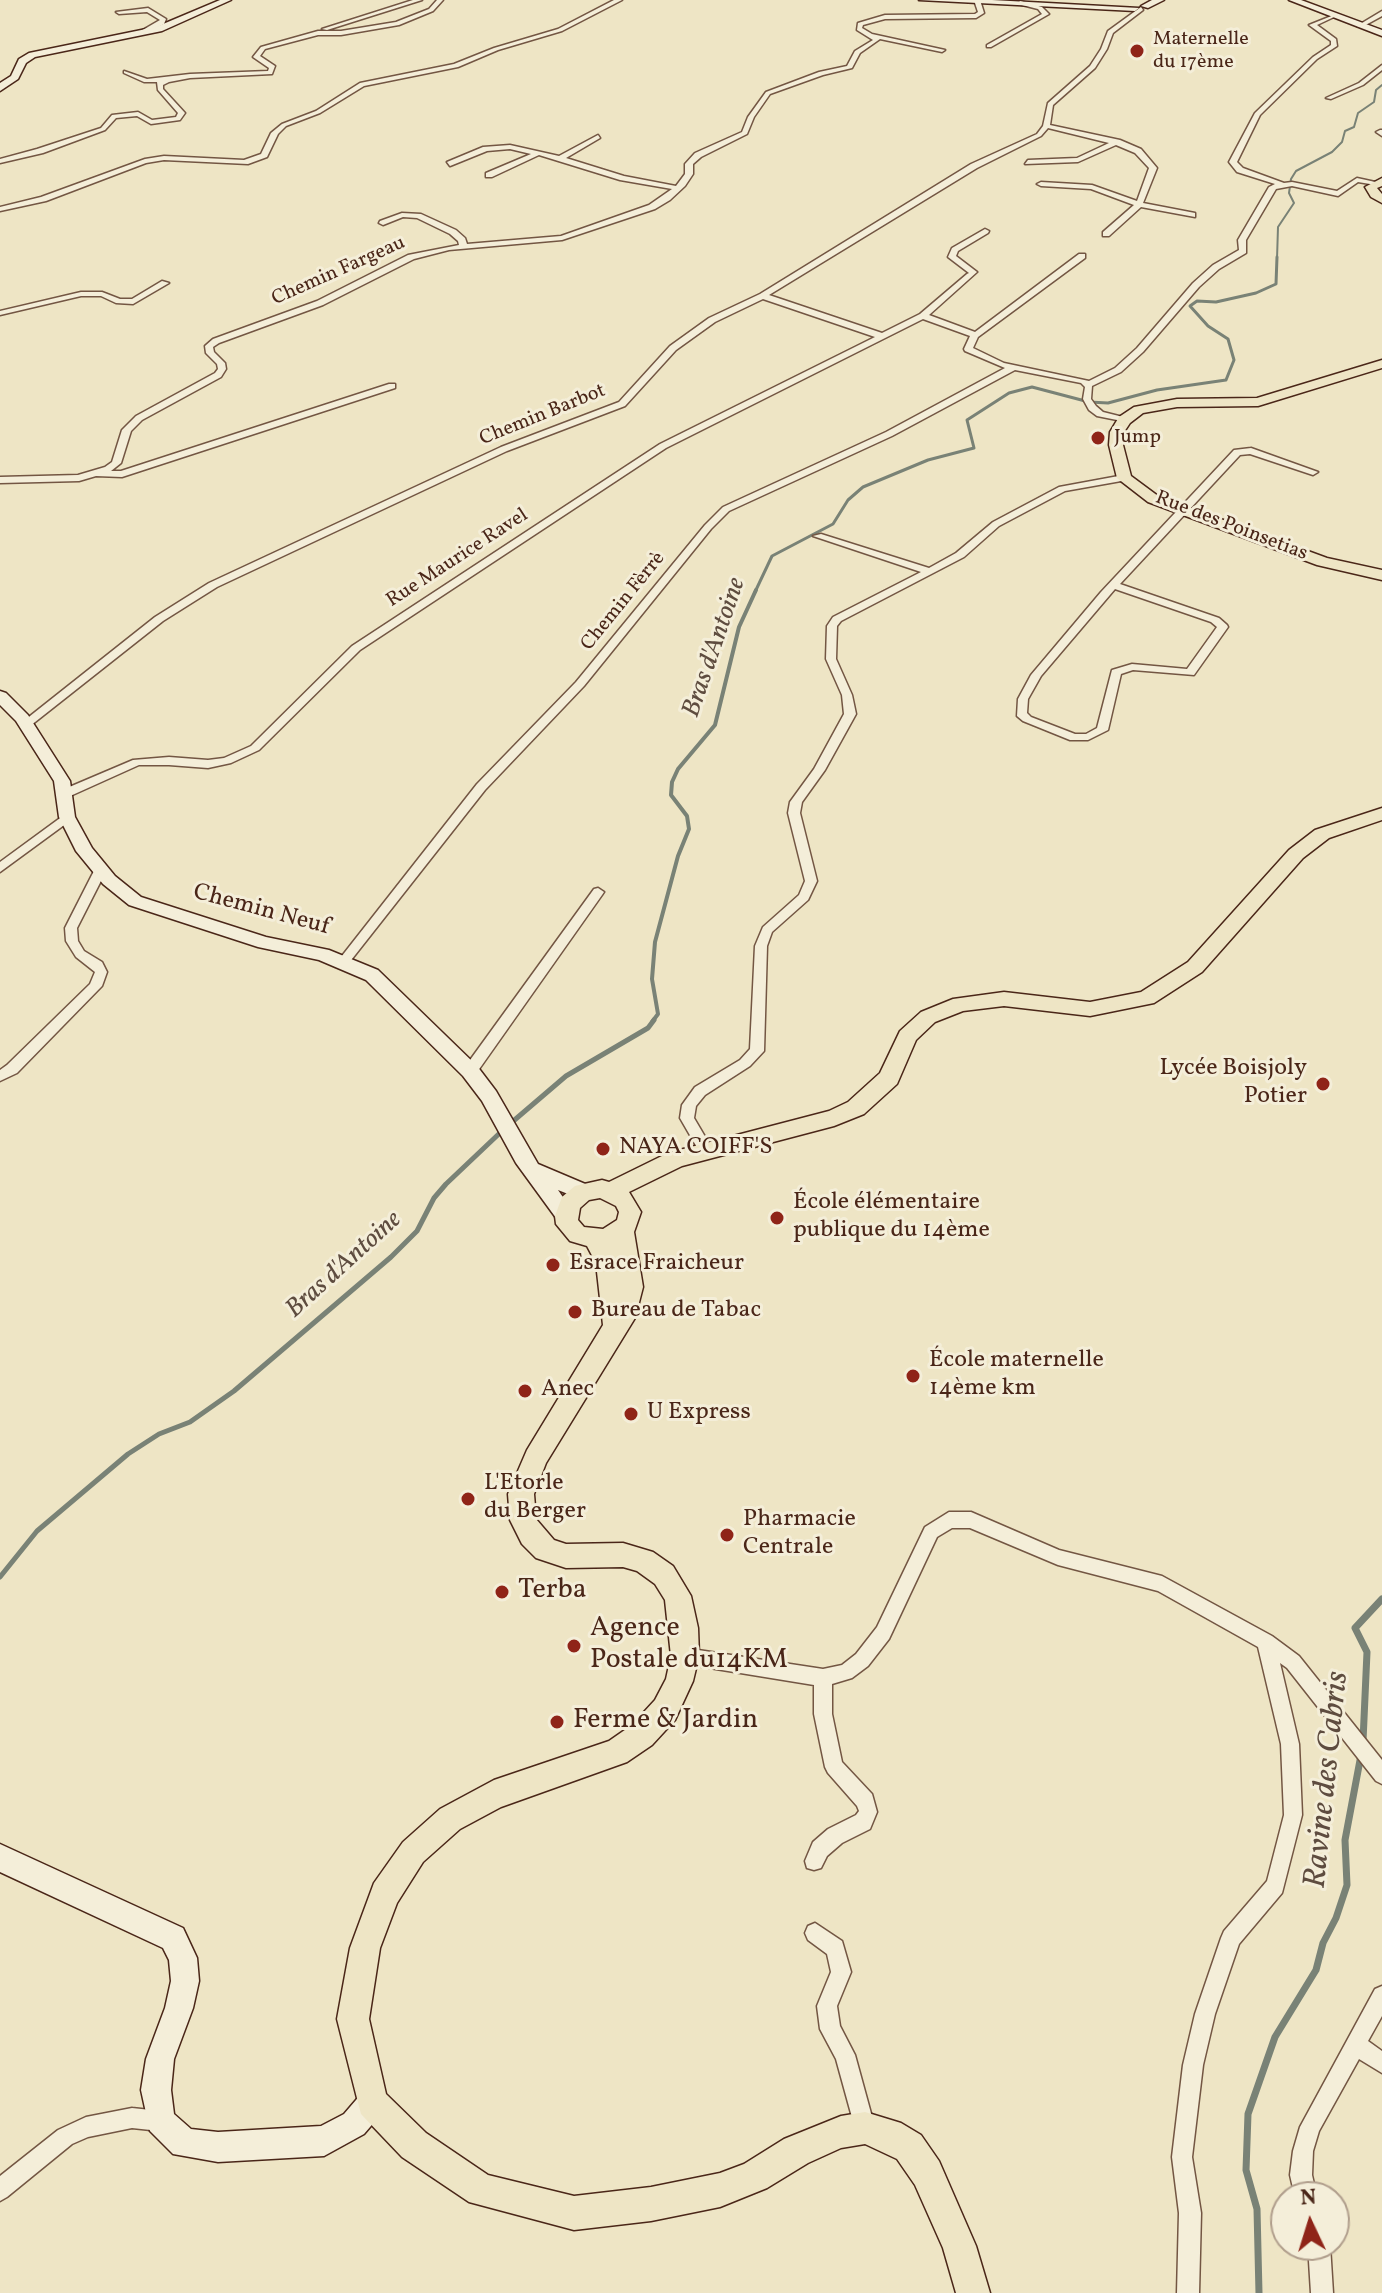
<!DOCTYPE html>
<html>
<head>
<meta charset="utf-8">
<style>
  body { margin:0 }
  #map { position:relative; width:1382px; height:2293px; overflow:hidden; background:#eee5c5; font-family:Vollkorn,serif }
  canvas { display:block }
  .north { position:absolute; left:1270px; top:2181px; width:80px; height:80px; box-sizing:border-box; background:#f4eed9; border:2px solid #b09e8c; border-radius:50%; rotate:356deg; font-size:22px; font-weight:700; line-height:32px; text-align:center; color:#4a2618 }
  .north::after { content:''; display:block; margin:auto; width:28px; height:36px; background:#8f2418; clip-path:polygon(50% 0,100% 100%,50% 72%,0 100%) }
</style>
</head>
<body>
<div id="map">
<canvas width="1382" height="2293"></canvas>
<div class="north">N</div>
</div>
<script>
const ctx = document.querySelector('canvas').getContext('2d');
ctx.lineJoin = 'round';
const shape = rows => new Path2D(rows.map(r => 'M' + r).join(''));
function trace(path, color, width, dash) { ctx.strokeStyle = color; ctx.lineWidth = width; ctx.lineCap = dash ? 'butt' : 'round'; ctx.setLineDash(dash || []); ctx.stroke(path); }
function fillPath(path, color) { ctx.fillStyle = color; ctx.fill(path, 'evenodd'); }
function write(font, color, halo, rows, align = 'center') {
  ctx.font = font + ' Vollkorn,serif'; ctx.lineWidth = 6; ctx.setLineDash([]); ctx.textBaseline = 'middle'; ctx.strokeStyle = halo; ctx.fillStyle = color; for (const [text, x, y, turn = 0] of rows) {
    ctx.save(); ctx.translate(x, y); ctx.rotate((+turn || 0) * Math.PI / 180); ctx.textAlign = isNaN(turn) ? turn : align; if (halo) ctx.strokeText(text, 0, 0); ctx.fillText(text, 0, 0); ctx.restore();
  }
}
trace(shape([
  [1277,259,1278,227,1294,203,1289,193,1291,179,1296,171,1332,152,1342,142,1345,131,1354,127,1358,113,1374,102,1376,90,1382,85]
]), '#798276', 2);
trace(shape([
  [755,592,772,556,833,524,848,500,863,487,928,460,974,448,967,420,1009,393,1032,387,1089,402,1108,403,1157,390,1226,380,1234,360,1228,339,1208,326,1190,306,1197,301,1216,302,1256,293,1276,284,1277,257]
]), '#798276', 3);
trace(shape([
  [652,1022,658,1014,652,979,655,942,678,856,689,829,687,816,671,795,672,782,678,769,715,725,739,627,756,590]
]), '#798276', 4);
trace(shape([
  [511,1123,566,1076,648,1028,654,1020],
  [0,1577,37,1531,128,1454,159,1434,190,1422,234,1391,391,1257,417,1231,434,1198,446,1184,503,1130]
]), '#798276', 5);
trace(shape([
  [1363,1741,1367,1652,1355,1628,1382,1599],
  [1259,2293,1257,2209,1246,2170,1248,2114,1275,2037,1316,1970,1323,1943,1336,1918,1347,1885,1345,1840,1361,1755]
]), '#798276', 7);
const street = shape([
  [413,0,422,0,327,30,322,29,413,0],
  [437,0,443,0,433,11,399,25,341,35,318,35,265,49,260,56,275,66,272,74,190,78,169,82,163,85,163,89,185,113,180,120,151,124,137,116,116,118,105,130,43,153,0,163,0,159,37,149,101,128,112,115,138,112,152,120,176,117,178,113,158,90,157,82,144,82,124,73,124,71,147,79,190,74,268,71,269,68,253,57,261,47,318,31,341,31,396,22,429,9,437,0],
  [614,0,622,0,562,31,498,50,458,67,364,86,320,113,286,126,278,134,267,157,248,164,164,160,146,163,46,201,0,211,0,207,41,197,145,159,164,156,244,160,261,154,271,133,282,124,316,111,360,83,454,64,494,48,558,29,614,0],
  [974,0,980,0,984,13,976,18,885,19,863,25,862,28,872,34,945,50,942,52,880,39,860,53,852,68,823,75,770,94,754,117,747,134,701,157,693,164,693,174,685,186,670,200,655,209,562,240,449,250,414,259,323,305,219,343,213,347,214,352,225,363,226,369,221,377,142,420,131,431,121,463,111,471,121,471,389,384,395,384,395,388,122,477,96,476,79,481,0,483,0,477,78,475,105,467,112,462,122,430,136,416,215,373,218,369,217,364,206,353,205,346,213,339,317,301,408,255,459,245,458,241,450,234,417,218,403,217,383,225,379,223,380,221,402,213,421,214,456,230,465,238,467,244,561,236,649,205,672,189,620,180,539,155,492,177,486,177,486,173,531,154,510,149,487,151,450,166,447,162,483,147,510,145,559,156,598,135,600,138,566,158,624,176,676,186,685,174,685,164,695,153,742,132,748,117,766,92,819,72,847,66,855,51,873,40,857,30,858,23,885,15,975,14,978,12,974,0],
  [1020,1,1042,7,1049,14,991,47,987,47,987,45,1042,14,1038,9,1018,4,1020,1],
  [1141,7,1143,10,1113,33,1107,49,1095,68,1053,105,1050,125,1120,140,1141,149,1157,168,1143,203,1195,213,1195,217,1141,207,1109,236,1103,236,1103,232,1134,205,1091,189,1041,186,1037,184,1041,182,1092,185,1137,201,1149,168,1135,153,1116,145,1078,162,1025,164,1028,160,1077,158,1109,143,1048,128,1041,136,977,168,769,295,882,333,920,314,967,274,969,273,948,257,952,248,985,229,989,231,988,233,958,251,956,256,977,272,929,315,975,332,1079,254,1085,254,1085,258,978,337,973,348,1004,363,1089,381,1115,368,1137,348,1193,283,1213,265,1239,250,1238,240,1269,187,1275,184,1237,172,1229,162,1255,113,1313,57,1331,45,1331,41,1309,25,1334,15,1334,17,1317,25,1336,39,1337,46,1317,59,1260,115,1237,162,1243,168,1284,183,1292,182,1337,191,1357,178,1380,183,1376,185,1358,182,1338,196,1292,186,1276,189,1246,240,1246,253,1219,269,1199,287,1143,352,1121,372,1092,386,1091,399,1096,406,1103,412,1127,418,1127,422,1097,416,1089,410,1083,399,1085,387,1081,383,1015,370,892,436,729,511,711,529,584,686,485,790,348,964,344,965,338,961,477,784,576,682,705,525,723,507,886,432,1005,368,965,351,964,349,970,336,923,319,666,448,360,650,259,750,231,763,208,768,169,765,139,765,68,797,60,797,60,791,133,760,169,757,208,760,224,758,251,746,352,646,660,444,875,337,763,299,715,322,676,350,625,406,507,451,217,587,163,621,30,726,22,726,20,724,155,617,209,583,501,447,619,402,670,346,709,318,760,294,971,164,1037,134,1043,126,1048,103,1090,66,1101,49,1108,31,1141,7],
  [148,8,166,19,164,24,143,34,141,31,160,20,147,12,119,14,116,12,148,8],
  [1382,11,1382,16,1362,27,1357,26,1382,11],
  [1382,65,1382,70,1363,85,1331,99,1326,98,1359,83,1382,65],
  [1380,130,1382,130,1382,136,1376,132,1380,130],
  [162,281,169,283,133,304,116,303,101,296,81,296,0,315,0,311,81,292,102,292,120,299,132,299,162,281],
  [1251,448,1318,472,1313,475,1250,454,1240,455,1120,584,1219,618,1227,625,1228,627,1194,675,1133,670,1121,674,1108,730,1088,740,1070,740,1023,721,1017,716,1018,699,1031,675,1101,592,1234,450,1251,448],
  [1115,589,1211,622,1217,627,1187,669,1132,664,1112,670,1097,728,1086,734,1075,734,1031,717,1027,713,1028,699,1041,676,1115,589],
  [1124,475,1129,478,1127,480,1065,491,999,526,964,557,841,621,837,626,836,659,852,695,856,714,825,770,802,802,800,813,817,881,808,900,772,932,767,946,764,1051,750,1066,705,1095,696,1106,694,1118,714,1152,712,1156,707,1157,702,1156,680,1118,682,1105,695,1087,740,1060,750,1049,755,946,763,927,799,895,805,881,788,813,790,802,814,769,844,714,842,695,826,659,827,626,833,617,921,572,813,536,821,534,929,568,956,553,993,522,1059,487,1124,475],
  [67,813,71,814,71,820,0,872,0,862,67,813],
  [100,867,106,871,77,928,78,941,84,951,102,962,107,972,102,986,17,1073,0,1081,0,1070,7,1065,90,984,95,972,76,957,66,941,65,928,94,871,100,867],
  [598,888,604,892,602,895,475,1075,465,1075,463,1071,465,1067,594,889,598,888],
  [949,1512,971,1512,1059,1550,1162,1576,1272,1636,1299,1656,1382,1760,1382,1784,1376,1781,1287,1668,1280,1663,1299,1744,1302,1815,1282,1893,1239,1944,1215,2014,1203,2065,1192,2157,1201,2213,1199,2293,1177,2293,1179,2213,1172,2157,1183,2065,1195,2014,1221,1938,1224,1931,1267,1881,1284,1815,1281,1744,1258,1647,1158,1591,1058,1565,970,1528,952,1528,937,1537,889,1639,868,1666,852,1678,832,1684,832,1714,842,1762,872,1794,877,1812,870,1829,842,1843,827,1856,821,1868,814,1870,807,1868,805,1861,813,1842,828,1829,856,1815,859,1811,857,1806,828,1773,825,1767,814,1714,814,1685,685,1664,679,1662,676,1656,679,1650,685,1648,823,1669,842,1665,856,1654,877,1627,925,1527,949,1512],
  [815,1923,842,1941,851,1972,837,2006,840,2026,855,2055,875,2128,872,2135,865,2138,858,2135,855,2128,836,2059,820,2029,817,2006,831,1972,827,1954,808,1940,805,1933,808,1926,815,1923],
  [1382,1986,1382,2016,1368,2041,1382,2051,1382,2073,1359,2059,1319,2131,1313,2151,1312,2175,1317,2197,1295,2197,1290,2175,1293,2151,1300,2127,1375,1989,1382,1986],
  [132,2108,160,2111,167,2114,170,2121,167,2128,160,2131,132,2128,88,2137,72,2144,7,2197,0,2201,0,2176,58,2130,86,2117,132,2108],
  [1308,2245,1330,2245,1333,2293,1311,2293,1308,2245]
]);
const secondary = shape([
  [220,0,231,0,162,31,35,57,26,63,18,79,0,91,0,83,11,76,19,59,29,53,156,27,220,0],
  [919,0,992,0,1139,8,1135,11,919,0],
  [1152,0,1164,0,1148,8,1141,6,1152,0],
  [1289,0,1301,0,1382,30,1382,36,1289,0],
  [0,691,6,693,28,715,70,781,75,817,92,848,115,876,141,897,266,937,329,950,378,970,477,1066,496,1091,538,1164,590,1186,593,1192,590,1198,583,1200,558,1190,576,1216,573,1222,559,1222,516,1163,482,1101,463,1076,366,980,319,960,258,947,129,905,103,884,76,851,59,817,54,781,16,721,0,705,0,691],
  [0,1844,183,1928,197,1958,199,1981,193,2008,174,2059,171,2090,174,2114,191,2129,218,2132,321,2126,344,2114,362,2093,372,2088,382,2093,387,2103,382,2113,364,2134,324,2156,218,2162,173,2154,150,2131,141,2090,146,2059,165,2008,171,1981,169,1960,163,1948,0,1872,0,1844]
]);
const primary = shape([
  [1382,178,1382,186,1377,188,1382,194,1382,203,1371,197,1365,187,1382,178],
  [1382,360,1382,368,1258,406,1177,407,1143,413,1130,423,1124,432,1123,445,1131,476,1158,496,1327,558,1382,570,1382,580,1317,565,1148,502,1117,478,1109,445,1110,432,1119,417,1134,407,1177,399,1257,398,1382,360],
  [1382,808,1382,820,1329,838,1303,858,1202,972,1154,1003,1090,1016,1004,1006,963,1011,935,1022,916,1040,897,1084,864,1114,834,1126,682,1166,629,1192,641,1212,634,1232,643,1287,635,1318,546,1463,534,1494,536,1519,554,1540,566,1544,623,1543,653,1552,673,1566,691,1596,698,1628,699,1656,693,1681,675,1720,652,1745,627,1762,501,1807,460,1829,423,1862,397,1903,380,1948,369,2019,386,2094,426,2133,488,2175,574,2196,651,2187,720,2173,744,2164,784,2139,841,2116,865,2112,901,2123,921,2135,939,2161,976,2246,990,2293,956,2293,943,2248,915,2185,897,2159,865,2144,841,2148,808,2163,767,2188,720,2207,651,2221,574,2230,469,2202,402,2157,361,2114,337,2019,350,1948,374,1883,403,1842,440,1809,494,1780,609,1741,632,1725,655,1700,666,1679,671,1656,665,1600,655,1584,637,1571,623,1567,566,1568,536,1558,522,1544,510,1520,508,1494,527,1450,603,1325,596,1263,587,1246,570,1241,556,1224,555,1216,562,1197,575,1186,602,1180,609,1182,668,1153,829,1111,848,1102,880,1073,900,1031,921,1012,953,999,1004,992,1090,1002,1141,992,1188,962,1289,850,1315,830,1382,808],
  [600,1198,616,1206,619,1212,617,1220,603,1229,584,1227,578,1220,580,1208,589,1200,600,1198]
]);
trace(street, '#735643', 3);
trace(secondary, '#4a2618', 3);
trace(primary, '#4a2618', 3);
fillPath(street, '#f4eed9');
fillPath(secondary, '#f4eed9');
fillPath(primary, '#eee5c5');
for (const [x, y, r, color] of [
  [1137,51,8,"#8f2418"],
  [1098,438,8,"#8f2418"],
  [1323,1084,8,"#8f2418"],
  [603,1149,8,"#8f2418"],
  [777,1218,8,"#8f2418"],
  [553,1265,8,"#8f2418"],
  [575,1312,8,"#8f2418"],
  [913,1376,8,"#8f2418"],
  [525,1391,8,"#8f2418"],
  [631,1414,8,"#8f2418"],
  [468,1499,8,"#8f2418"],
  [727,1535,8,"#8f2418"],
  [502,1592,8,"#8f2418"],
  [574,1646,8,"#8f2418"],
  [557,1722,8,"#8f2418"]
]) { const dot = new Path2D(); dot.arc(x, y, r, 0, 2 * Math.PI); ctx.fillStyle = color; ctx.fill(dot); trace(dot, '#f4eed9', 3); }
write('20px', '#4a2618', '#f4eed9', [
  ["Maternelle",1153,40],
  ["du 17ème",1153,63],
  ["Jump",1114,438]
], 'left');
write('20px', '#4a2618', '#f4eed9', [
  ["Chemin Fargeau",339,272,-24],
  ["Chemin Barbot",543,416,-22],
  ["Rue des Poinsetias",1231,527,21],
  ["Rue Maurice Ravel",458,559,-33],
  ["Chemin Fèrrè",624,602,-51]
]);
write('24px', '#4a2618', '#f4eed9', [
  ["Chemin Neuf",261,911,15]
]);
write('24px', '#4a2618', '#f4eed9', [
  ["Lycée Boisjoly",1307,1070,"right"],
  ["Potier",1307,1098,"right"],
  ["NAYA COIFF'S",619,1149],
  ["École élémentaire",793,1204],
  ["publique du 14ème",793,1232],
  ["Esrace Fraicheur",569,1265],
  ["Bureau de Tabac",591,1312],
  ["École maternelle",929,1362],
  ["14ème km",929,1390],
  ["Anec",541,1391],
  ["U Express",647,1414],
  ["L'Etorle",484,1485],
  ["du Berger",484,1513],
  ["Pharmacie",743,1521],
  ["Centrale",743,1549]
], 'left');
write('italic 26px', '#5e4c3f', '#f4eed9', [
  ["Bras d'Antoine",716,648,-71],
  ["Bras d'Antoine",345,1266,-42]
]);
write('28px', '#4a2618', '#f4eed9', [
  ["Terba",518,1592],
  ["Agence",590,1630],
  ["Postale du14KM",590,1662],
  ["Ferme & Jardin",573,1722]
], 'left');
write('italic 32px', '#5e4c3f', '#f4eed9', [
  ["Ravine des Cabris",1329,1780,-84]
]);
</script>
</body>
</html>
